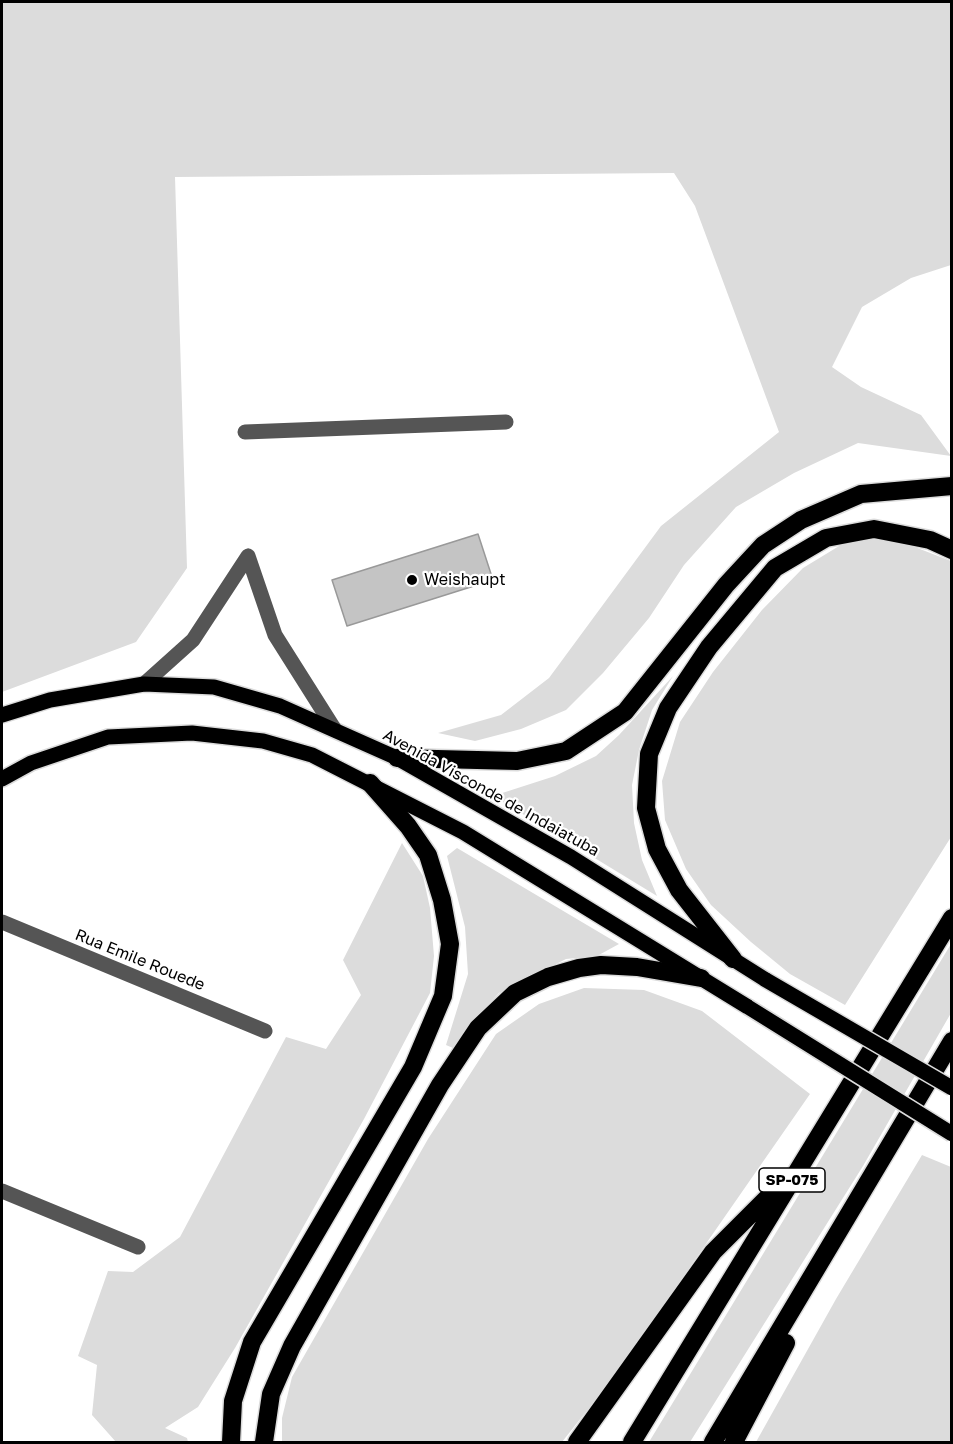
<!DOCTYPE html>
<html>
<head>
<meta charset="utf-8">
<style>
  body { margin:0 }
  #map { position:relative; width:953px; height:1444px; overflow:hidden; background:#fff; font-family:"Golos Text",sans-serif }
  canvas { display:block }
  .frame { position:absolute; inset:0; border:3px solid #000; pointer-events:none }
</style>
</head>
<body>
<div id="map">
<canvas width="953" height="1444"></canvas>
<div class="frame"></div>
</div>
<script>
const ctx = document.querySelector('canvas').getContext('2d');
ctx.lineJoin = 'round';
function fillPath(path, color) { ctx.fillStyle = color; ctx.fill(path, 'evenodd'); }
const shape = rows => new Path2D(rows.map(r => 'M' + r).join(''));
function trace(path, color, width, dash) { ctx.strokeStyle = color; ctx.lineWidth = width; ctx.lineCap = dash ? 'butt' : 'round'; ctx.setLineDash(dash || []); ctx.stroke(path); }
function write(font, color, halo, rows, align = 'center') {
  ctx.font = font + ' "Golos Text",sans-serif'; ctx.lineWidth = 4.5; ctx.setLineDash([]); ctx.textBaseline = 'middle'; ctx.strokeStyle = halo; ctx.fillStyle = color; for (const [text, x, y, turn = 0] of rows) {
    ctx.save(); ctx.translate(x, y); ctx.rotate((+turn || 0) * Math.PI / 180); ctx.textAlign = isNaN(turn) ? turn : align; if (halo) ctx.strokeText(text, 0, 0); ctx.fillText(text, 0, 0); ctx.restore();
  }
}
fillPath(shape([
  [2,2,951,2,951,265,911,278,862,307,832,367,861,387,921,415,951,456,858,443,794,473,736,507,684,565,649,618,603,673,566,710,521,729,475,741,438,733,501,715,549,678,661,526,779,432,695,206,674,173,175,177,187,568,136,642,2,692],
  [894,539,951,561,951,837,845,1005,790,974,751,942,711,905,686,869,665,820,662,781,680,722,713,672,762,610,803,568,849,540],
  [673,676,652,710,639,750,632,785,634,823,642,860,657,896,493,796,555,776,596,756,619,735],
  [402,843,423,876,430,908,434,956,430,993,364,1119,235,1348,198,1407,165,1428,187,1438,188,1442,116,1442,92,1415,97,1365,78,1356,108,1271,133,1272,180,1237,286,1037,326,1049,361,995,343,960],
  [457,848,619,944,597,956,566,959,499,993,480,1013,453,1048,446,1045,468,974,465,927,447,856],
  [951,944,951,1013,863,1166,690,1442,649,1442],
  [584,988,644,990,702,1011,810,1094,612,1379,562,1442,282,1442,282,1418,292,1377,428,1139,496,1034,539,1004],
  [922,1155,951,1167,951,1442,756,1442,836,1299]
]), '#dcdcdc');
const building = shape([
  [478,534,493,580,347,626,332,580,478,534]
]);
fillPath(building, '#c4c4c4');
trace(building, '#999', 1.5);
const major = shape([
  [2,715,50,700,144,684,214,687,280,706,397,758,571,857,766,980],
  [2,779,31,763,108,737,192,733,263,741,312,755,463,832,748,1007]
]);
const highway = shape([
  [397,758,517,761,566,751,625,712,726,585,763,545,801,520,861,494,952,486],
  [733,959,679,890,657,849,646,808,649,754,668,708,709,647,775,568,826,538,874,529,930,540,952,550],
  [231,1442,233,1401,252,1342,413,1067,443,996,450,944,442,900,428,855,408,826,370,783],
  [264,1442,271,1394,292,1346,440,1085,478,1028,515,993,548,977,579,968,601,965,637,967,701,978],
  [577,1442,713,1252,782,1183],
  [632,1442,952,918],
  [713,1442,952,1041],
  [734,1442,786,1343]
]);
trace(major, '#dbdbdb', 18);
trace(highway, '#dbdbdb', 21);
trace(shape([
  [245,432,506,422],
  [248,556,275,635,335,730],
  [144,684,193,640,248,556],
  [2,922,265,1031],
  [2,1191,138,1247]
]), '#555', 15);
trace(major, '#000', 15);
trace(highway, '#000', 18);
const majorBridge = shape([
  [766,980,952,1088],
  [748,1007,952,1134]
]);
trace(majorBridge, '#dbdbdb', 18, []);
trace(majorBridge, '#000', 15);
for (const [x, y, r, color] of [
  [412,580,6,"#000"]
]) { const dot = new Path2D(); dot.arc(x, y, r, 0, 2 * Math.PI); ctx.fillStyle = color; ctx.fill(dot); trace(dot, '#fff', 2); }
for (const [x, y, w] of [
  [792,1180,66]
]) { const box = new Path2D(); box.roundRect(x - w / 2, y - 12, w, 24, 4.5); ctx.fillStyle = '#fff'; ctx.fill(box); trace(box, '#000', 1.5); }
write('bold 15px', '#000', null, [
  ["SP-075",792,1180]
]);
write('16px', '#000', '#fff', [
  ["Weishaupt",424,580]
], 'left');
write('16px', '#000', '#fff', [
  ["Avenida Visconde de Indaiatuba",491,793,29],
  ["Rua Emile Rouede",140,960,22]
]);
</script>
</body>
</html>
